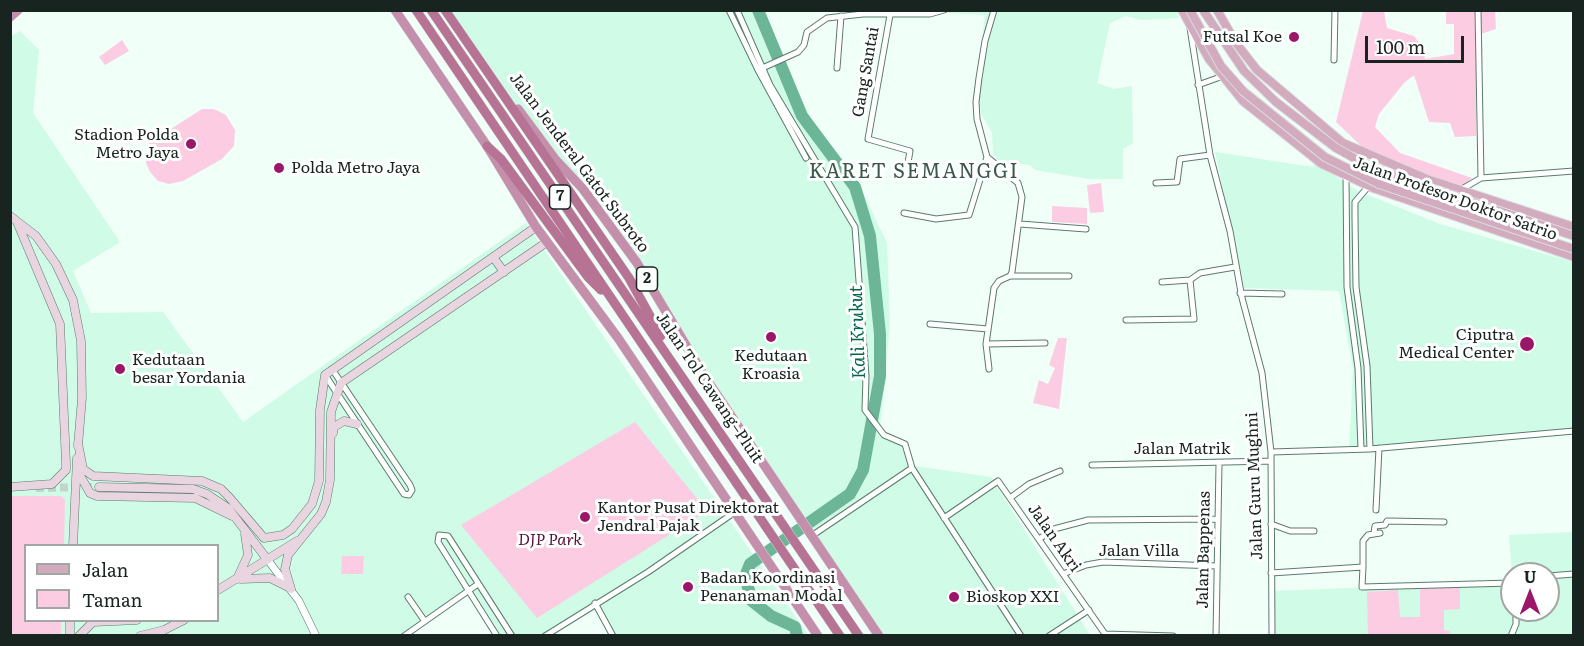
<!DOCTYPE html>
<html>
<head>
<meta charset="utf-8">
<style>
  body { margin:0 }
  #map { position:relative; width:1584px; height:646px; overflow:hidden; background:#f1fff9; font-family:Literata,serif }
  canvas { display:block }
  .frame { position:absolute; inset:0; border:12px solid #17241f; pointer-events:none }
  .legend { position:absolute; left:24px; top:544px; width:195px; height:78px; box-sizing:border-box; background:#fff; border:2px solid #a2a7a5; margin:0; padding:8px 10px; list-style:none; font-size:18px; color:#17241f }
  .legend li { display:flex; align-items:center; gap:12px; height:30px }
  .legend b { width:30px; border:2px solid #a2a7a5 }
  .north { position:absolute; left:1500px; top:562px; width:60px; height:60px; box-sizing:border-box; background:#fff; border:2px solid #a2a7a5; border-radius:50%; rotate:0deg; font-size:16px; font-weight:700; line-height:24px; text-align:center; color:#17241f }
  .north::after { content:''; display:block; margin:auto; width:21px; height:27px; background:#9b1669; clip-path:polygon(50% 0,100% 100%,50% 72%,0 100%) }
  .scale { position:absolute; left:1365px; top:36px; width:99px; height:27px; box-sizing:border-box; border:3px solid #17241f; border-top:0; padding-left:8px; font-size:18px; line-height:21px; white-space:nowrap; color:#17241f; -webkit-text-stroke:4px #fff; paint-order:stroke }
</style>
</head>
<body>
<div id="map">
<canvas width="1584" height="646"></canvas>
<div class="frame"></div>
<ul class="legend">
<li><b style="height:8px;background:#d3abbf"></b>Jalan</li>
<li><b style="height:16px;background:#fccce2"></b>Taman</li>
</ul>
<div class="north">U</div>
<div class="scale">100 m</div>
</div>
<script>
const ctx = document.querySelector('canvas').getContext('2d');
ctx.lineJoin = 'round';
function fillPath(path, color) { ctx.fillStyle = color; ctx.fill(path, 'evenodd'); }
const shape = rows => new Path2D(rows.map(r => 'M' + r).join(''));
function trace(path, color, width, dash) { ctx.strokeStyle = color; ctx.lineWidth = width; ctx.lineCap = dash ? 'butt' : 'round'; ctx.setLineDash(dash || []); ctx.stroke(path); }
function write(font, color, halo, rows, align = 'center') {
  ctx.font = font + ' Literata,serif'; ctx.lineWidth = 6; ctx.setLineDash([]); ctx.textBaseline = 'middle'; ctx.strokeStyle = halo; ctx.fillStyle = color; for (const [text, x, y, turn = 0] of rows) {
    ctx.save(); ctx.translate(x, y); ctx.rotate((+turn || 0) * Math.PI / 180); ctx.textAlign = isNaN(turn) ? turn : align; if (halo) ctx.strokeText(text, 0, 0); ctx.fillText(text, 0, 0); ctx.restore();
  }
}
fillPath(shape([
  [450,11,757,11,813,123,853,172,887,243,890,324,880,429,908,444,915,466,991,477,1090,635,880,635,796,511,637,263,541,142],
  [915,11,1176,11,1179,18,1141,20,1126,16,1110,23,1097,83,1114,89,1132,86,1133,143,1123,149,1123,179,1089,179,1035,170,1030,165,1000,161,993,155,992,133,981,113,977,86,985,15],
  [20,31,39,50,33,113,120,242,73,271,91,313,163,312,243,422,526,223,808,635,612,635,594,605,549,635,500,635,471,593,407,635,11,635,10,37],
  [26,546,218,546,218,620,26,620],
  [1215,152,1313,167,1315,163,1358,191,1440,224,1573,262,1573,431,1477,444,1349,452,1353,369,1339,291,1244,288],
  [1573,532,1573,635,1272,635,1272,591,1503,582,1512,574,1509,535],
  [1512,574,1548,574,1548,610,1512,610]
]), '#cffbe7');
fillPath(shape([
  [1363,11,1384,11,1387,28,1414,36,1423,48,1425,59,1454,54,1454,24,1446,24,1446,11,1495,11,1496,29,1478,35,1483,50,1476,52,1476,136,1455,137,1450,123,1429,122,1414,75,1404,83,1379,114,1375,127,1400,153,1472,178,1463,186,1374,158,1336,122],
  [122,40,129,51,105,65,99,57],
  [202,109,214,109,226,115,235,130,234,146,222,159,183,181,169,184,158,181,150,172,146,163,149,143],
  [1101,183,1104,212,1090,213,1087,185],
  [1052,206,1087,208,1087,224,1052,222],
  [1058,338,1067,338,1059,409,1033,403,1039,380,1048,384,1055,368,1049,365],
  [635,422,707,511,537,618,461,525],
  [11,496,61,496,65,500,64,545,26,546,26,620,61,621,61,635,11,635],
  [342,556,364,556,363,574,341,574],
  [1460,587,1460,609,1444,610,1444,630,1450,631,1450,635,1368,635,1367,592,1398,590,1400,617,1420,617,1420,588]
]), '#fccce2');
trace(shape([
  [758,10,802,116,855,187,870,236,880,334,880,376,863,470,850,494,750,564,745,577,752,601,771,616,795,627,797,636]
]), '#6cb597', 12);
trace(shape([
  [36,488,99,487]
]), '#c5d3cd', 8, [8, 4]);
const minor = shape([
  [729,10,758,70,806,158],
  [737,10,770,85,855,227,866,376,865,410,884,435,905,444,912,468,1021,636],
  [994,10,985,41,979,78,976,102,977,119,987,157,1018,183,1022,197,1012,272,1010,276,999,281,994,288,986,344,1045,343],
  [1478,10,1481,178],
  [890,15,868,139,910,151,906,174],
  [1190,28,1210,155,1230,231,1242,298,1262,373,1271,452,1272,636],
  [1334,60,1335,10],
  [837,68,841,16],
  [758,70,798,52,804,45,807,32,827,18,863,14,930,14,944,10],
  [1198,85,1223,76],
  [1346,176,1347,287,1358,368,1361,449],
  [1156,183,1177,182,1180,159,1210,155],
  [1462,189,1481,178,1574,171],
  [904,213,936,219,969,215,987,157],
  [1020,224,1086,229],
  [1010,276,1069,276],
  [1162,282,1190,280,1200,273,1235,267],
  [1240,293,1282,294],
  [1126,320,1194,319,1190,280],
  [930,324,988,329],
  [986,344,989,369],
  [325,375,404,494,409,495,412,490,410,485,332,369],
  [1370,449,1367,366,1356,287,1355,218,1355,202,1367,188,1372,188],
  [1271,452,1370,449,1574,431],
  [1092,465,1271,461],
  [1010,498,1029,484,1060,471],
  [1376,510,1379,448],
  [944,518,998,481,1105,634,1173,636],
  [1271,524,1290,531,1314,531],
  [1374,533,1375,526,1385,525,1387,521,1444,522],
  [813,535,912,468],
  [1039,539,1054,529,1088,520,1218,519],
  [1363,567,1363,541,1368,535,1380,533],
  [1271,573,1363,567,1362,587,1512,583],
  [1063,574,1086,565,1103,562,1217,566],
  [1548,576,1574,574],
  [408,597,424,620],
  [595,603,613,636],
  [404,636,478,584],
  [497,636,438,542,439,535,448,536,512,636],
  [545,636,648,572,735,512],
  [1049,636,1089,610],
  [1216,636,1219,464],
  [1511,636,1516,624,1516,610]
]);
const tertiary = shape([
  [267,559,299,601,316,636]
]);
const secondary = shape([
  [10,216,36,236,56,264,73,300,81,341,82,398,78,446],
  [493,257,504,272],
  [333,433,334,427,344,421,357,424],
  [78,443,83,469,93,476,202,481,221,489,229,497,264,538,283,535,292,529,312,504,319,481,320,410,325,375,536,227],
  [78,472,90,493,97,496,195,498,232,516],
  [10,487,52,484,66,470,66,463,60,324,17,222],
  [99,487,193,489,207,494,228,508,267,559],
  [73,546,77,458],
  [237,579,248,555,245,534],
  [241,579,270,578,290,588],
  [291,589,285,569,288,555,321,514,326,502,330,480,331,412,341,383,547,242],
  [218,590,297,541],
  [70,636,70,620],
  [79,636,93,622,137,620],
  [140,636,164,630,184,620]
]);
const primary = shape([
  [1182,10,1209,59,1243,101,1322,164,1373,188,1574,257],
  [1217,10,1236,43,1257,70,1343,143,1427,179,1574,227]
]);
const trunk = shape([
  [395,10,487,146,536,227,618,338,818,636],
  [10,17,18,10],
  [518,109,555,159,583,189,637,263,703,374,879,636]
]);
const motorway = shape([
  [416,10,840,636],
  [431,10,859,636],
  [445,10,629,278,661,336],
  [487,146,501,159,588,277,601,290]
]);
trace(minor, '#5b7b6d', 7);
trace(tertiary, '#5b7b6d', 8);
trace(secondary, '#5b7b6d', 9);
trace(primary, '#dadcdb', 10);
trace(trunk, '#dadcdb', 10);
trace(motorway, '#dadcdb', 10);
trace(minor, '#fff', 5);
trace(tertiary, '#fff', 7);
trace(secondary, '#e9d5df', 8);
trace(primary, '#d3abbf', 8);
trace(trunk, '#c48faa', 9);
trace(motorway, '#b67394', 9);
const primaryBridge = shape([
  [1190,10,1221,66,1243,91,1325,157,1379,184,1574,249],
  [1203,10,1244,71,1276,102,1336,148,1363,163,1407,180,1574,236]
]);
trace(primaryBridge, '#dadcdb', 10, []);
trace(primaryBridge, '#d3abbf', 8);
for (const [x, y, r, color] of [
  [1294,37,6,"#9b1669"],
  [191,144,6,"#9b1669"],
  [279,168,6,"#9b1669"],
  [771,337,6,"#9b1669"],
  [1527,344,8,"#9b1669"],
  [120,369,6,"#9b1669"],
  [585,517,6,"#9b1669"],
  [688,587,6,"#9b1669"],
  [954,597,6,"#9b1669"]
]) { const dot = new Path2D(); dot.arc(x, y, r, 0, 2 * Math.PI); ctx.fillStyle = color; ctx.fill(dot); trace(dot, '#fff', 2); }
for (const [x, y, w] of [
  [560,197,21],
  [647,279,21]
]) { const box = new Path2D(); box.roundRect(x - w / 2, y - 12, w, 24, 4.5); ctx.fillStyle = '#fff'; ctx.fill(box); trace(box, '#17241f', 1.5); }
write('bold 15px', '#17241f', null, [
  ["7",560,197],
  ["2",647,279]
]);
write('16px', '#17241f', '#fff', [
  ["Futsal Koe",1282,37,"right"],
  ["Stadion Polda",179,135,"right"],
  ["Metro Jaya",179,153,"right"],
  ["Polda Metro Jaya",291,168],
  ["Ciputra",1514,335,"right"],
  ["Medical Center",1514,353,"right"],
  ["Kedutaan",771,356,"center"],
  ["Kroasia",771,374,"center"],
  ["Kedutaan",132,360],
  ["besar Yordania",132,378],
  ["Kantor Pusat Direktorat",597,508],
  ["Jendral Pajak",597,526],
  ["Badan Koordinasi",700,578],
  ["Penanaman Modal",700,596],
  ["Bioskop XXI",966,597]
], 'left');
write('16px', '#17241f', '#fff', [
  ["Gang Santai",866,72,-80],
  ["Jalan Jenderal Gatot Subroto",579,163,53],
  ["Jalan Profesor Doktor Satrio",1455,199,20],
  ["Jalan Tol Cawang–Pluit",709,388,56],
  ["Jalan Matrik",1182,449],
  ["Jalan Guru Mughni",1255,486,-92],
  ["Jalan Akri",1054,538,55],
  ["Jalan Bappenas",1204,550,-89],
  ["Jalan Villa",1139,551]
]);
write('italic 16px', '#570c3a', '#fff', [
  ["DJP Park",550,540]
]);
write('italic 18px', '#03664b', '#fff', [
  ["Kali Krukut",858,332,-92]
]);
ctx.letterSpacing = '1.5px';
write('20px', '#3a584b', '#fff', [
  ["KARET SEMANGGI",914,172]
]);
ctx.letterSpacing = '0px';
</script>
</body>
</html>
